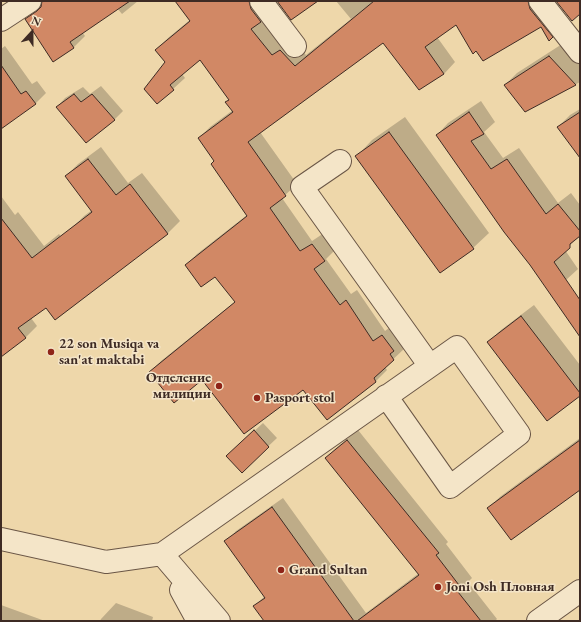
<!DOCTYPE html>
<html>
<head>
<meta charset="utf-8">
<style>
  body { margin:0 }
  #map { position:relative; width:581px; height:622px; overflow:hidden; background:#eed7aa; font-family:"EB Garamond",serif }
  canvas { display:block }
  .frame { position:absolute; inset:0; border:2px solid #3e2b24; pointer-events:none }
  .north { position:absolute; left:12px; top:12px; width:40px; height:40px; -webkit-text-stroke:3px #f4e5c8; paint-order:stroke; rotate:21deg; font-size:11px; font-weight:700; line-height:16px; text-align:center; color:#3e2b24 }
  .north::after { content:''; display:block; margin:auto; width:14px; height:18px; background:#3e2b24; clip-path:polygon(50% 0,100% 100%,50% 72%,0 100%) }
</style>
</head>
<body>
<div id="map">
<canvas width="581" height="622"></canvas>
<div class="frame"></div>
<div class="north">N</div>
</div>
<script>
const ctx = document.querySelector('canvas').getContext('2d');
ctx.lineJoin = 'round';
function fillPath(path, color) { ctx.fillStyle = color; ctx.fill(path, 'evenodd'); }
const shape = rows => new Path2D(rows.map(r => 'M' + r).join(''));
function trace(path, color, width, dash) { ctx.strokeStyle = color; ctx.lineWidth = width; ctx.lineCap = dash ? 'butt' : 'round'; ctx.setLineDash(dash || []); ctx.stroke(path); }
function write(font, color, halo, rows, align = 'center') {
  ctx.font = font + ' "EB Garamond",serif'; ctx.lineWidth = 3; ctx.setLineDash([]); ctx.textBaseline = 'middle'; ctx.strokeStyle = halo; ctx.fillStyle = color; for (const [text, x, y, turn = 0] of rows) {
    ctx.save(); ctx.translate(x, y); ctx.rotate((+turn || 0) * Math.PI / 180); ctx.textAlign = isNaN(turn) ? turn : align; if (halo) ctx.strokeText(text, 0, 0); ctx.fillText(text, 0, 0); ctx.restore();
  }
}
fillPath(shape([
  [43,1,138,1,122,14,117,8,82,32,85,36,74,47,53,61,26,19,37,8,43,5],
  [176,1,265,1,292,39,306,55,351,19,336,1,544,1,563,25,552,37,541,26,457,23,437,37,455,62,444,74,419,88,383,41,260,132,297,184,282,198,312,241,324,233,336,249,326,259,351,294,357,290,385,331,393,325,405,348,385,367,387,370,376,381,327,419,303,388,202,378,150,372,161,361,236,301,215,275,186,265,197,254,247,215,216,161,199,138,210,127,233,110,226,102,229,99,200,59,182,74,185,78,173,89,157,102,167,62,156,50,168,38,191,19],
  [573,37,580,46,580,82,526,111,505,85,517,73],
  [5,46,32,84,37,81,46,93,36,103,1,128,1,49],
  [101,86,123,111,114,120,57,107,65,98,83,87,90,94],
  [481,101,495,122,484,132,503,158,519,148,558,203,571,193,580,205,580,236,565,250,578,269,566,280,437,135,448,123],
  [580,109,580,157,558,127,570,115],
  [405,117,489,233,473,248,357,156,372,140],
  [101,147,128,183,142,173,180,221,168,233,56,319,46,306,31,318,37,326,25,338,1,356,1,196,15,215,18,212,44,246,59,234,65,242,72,228,84,216,92,210,66,176,78,164],
  [534,305,580,365,580,394,488,342,501,330],
  [263,423,277,438,242,471,236,448],
  [358,430,448,542,446,544,472,578,468,582,497,619,495,621,265,621,254,606,265,596,226,542,236,531,283,498,366,613,419,573,326,458,336,448],
  [580,438,580,488,488,508,501,496],
  [116,603,153,617,152,621,100,621,101,619],
  [1,605,45,621,1,621]
]), '#0003');
const building = shape([
  [42,1,130,1,70,42,74,48,53,62,25,19,37,11,41,7,42,1],
  [175,1,249,1,251,9,261,22,251,29,272,55,280,50,295,66,374,1,528,1,530,9,553,37,549,41,541,27,483,61,476,51,473,54,456,25,425,47,444,74,419,90,383,43,248,142,286,196,270,208,300,251,312,244,325,261,314,269,340,305,346,300,373,341,382,335,394,351,390,354,394,360,374,378,376,382,327,420,303,390,244,434,202,380,174,403,149,372,235,302,215,277,201,287,185,265,247,216,211,164,214,161,198,138,233,112,225,102,229,100,200,60,170,85,174,90,157,104,144,89,165,62,155,50,190,21,175,1],
  [277,1,318,1,291,20,277,1],
  [556,1,580,1,580,14,572,21,556,1],
  [549,56,576,85,525,112,504,85,549,56],
  [1,65,21,94,26,91,36,104,1,129,1,65],
  [74,94,81,102,92,94,115,120,86,143,56,107,74,94],
  [469,112,484,134,471,141,491,169,507,159,546,214,558,204,580,231,580,236,570,244,570,248,554,262,580,300,580,337,530,265,504,232,436,135,469,112],
  [580,112,580,158,557,127,580,112],
  [389,132,474,249,440,273,355,156,389,132],
  [88,159,116,195,130,184,168,234,55,320,46,308,18,328,26,338,1,357,1,218,32,258,92,212,65,176,88,159],
  [521,316,580,393,580,396,547,421,487,342,521,316],
  [254,430,269,447,242,473,226,456,254,430],
  [347,440,439,553,436,555,462,589,458,592,481,621,357,621,419,575,325,458,347,440],
  [580,440,580,490,511,540,487,508,580,440],
  [272,507,354,621,264,621,253,606,265,598,224,541,272,507]
]);
fillPath(building, '#d18865');
trace(building, '#3e2b24', 1);
const minor = shape([
  [261,1,295,46],
  [540,1,580,52],
  [1,20,30,1],
  [340,161,302,187,430,366],
  [1,539,106,562,162,554,430,366,457,347,519,434,450,487,386,396],
  [162,554,219,621],
  [181,590,198,621],
  [538,621,580,591]
]);
trace(minor, '#6a5646', 24);
trace(minor, '#f4e5c8', 22);
for (const [x, y, r, color] of [
  [51,352,4,"#8f2418"],
  [219,386,4,"#8f2418"],
  [257,398,4,"#8f2418"],
  [281,570,4,"#8f2418"],
  [438,587,4,"#8f2418"]
]) { const dot = new Path2D(); dot.arc(x, y, r, 0, 2 * Math.PI); ctx.fillStyle = color; ctx.fill(dot); trace(dot, '#f4e5c8', 1.5); }
write('bold 14px', '#3e2b24', '#f4e5c8', [
  ["22 son Musiqa va",59,344],
  ["san'at maktabi",59,360],
  ["Отделение",211,378,"right"],
  ["милиции",211,394,"right"],
  ["Pasport stol",265,398],
  ["Grand Sultan",289,570],
  ["Joni Osh Пловная",446,587]
], 'left');
</script>
</body>
</html>
